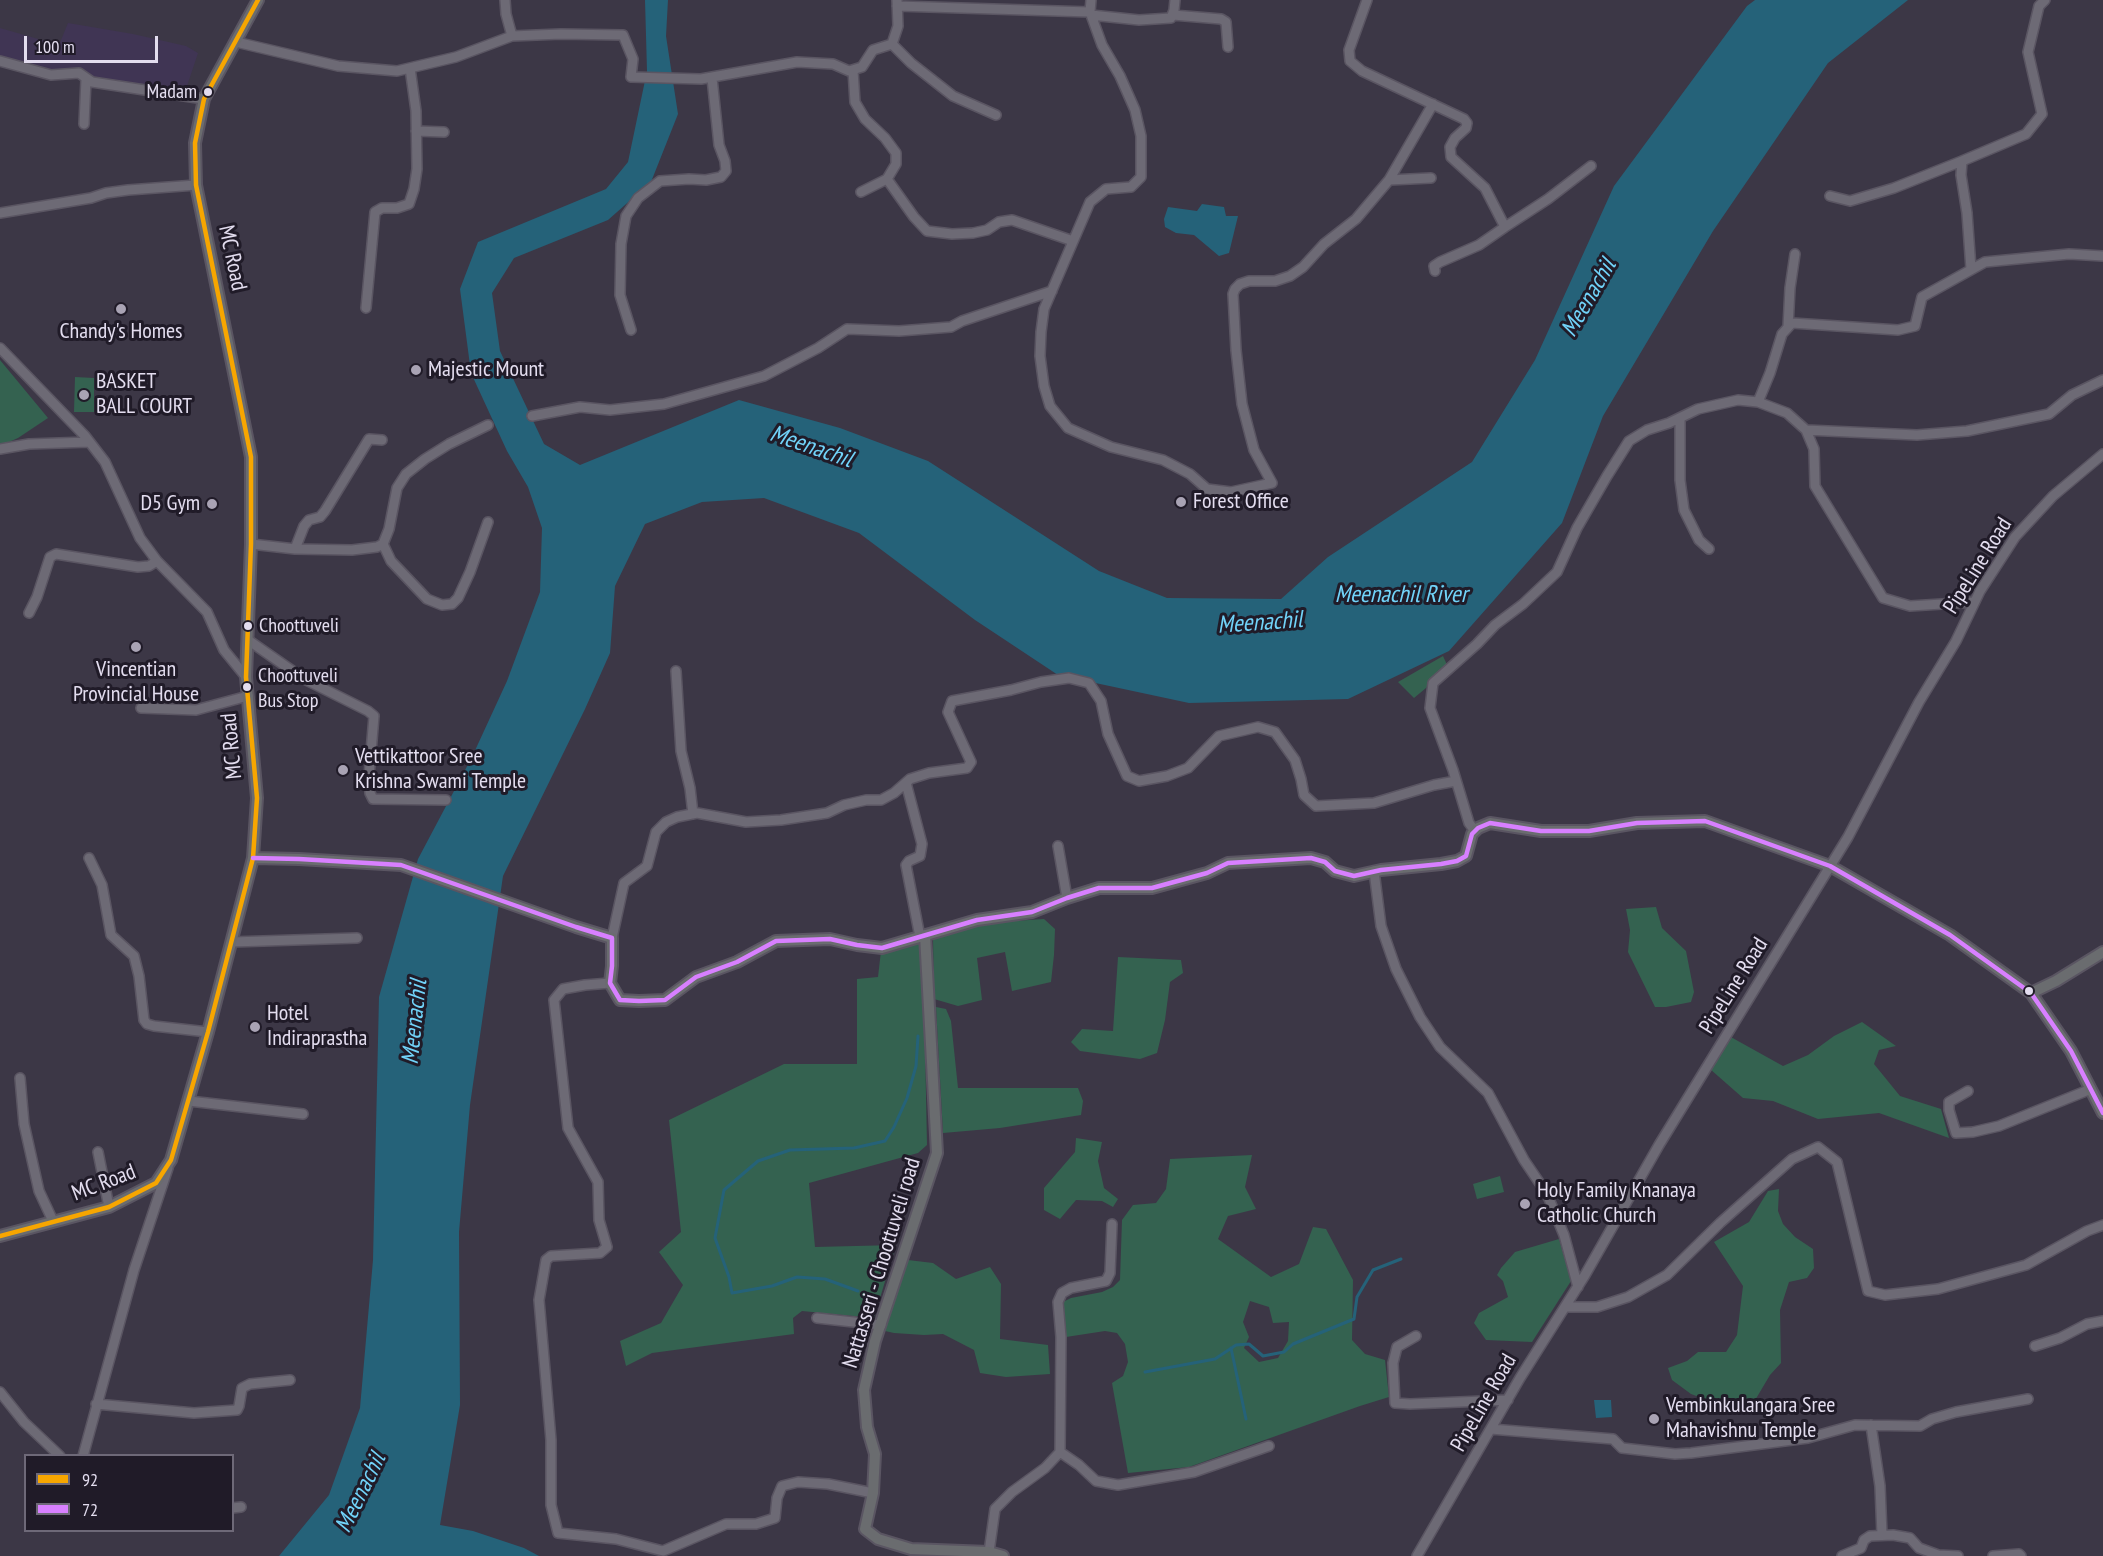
<!DOCTYPE html>
<html>
<head>
<meta charset="utf-8">
<style>
  body { margin:0 }
  #map { position:relative; width:2103px; height:1556px; overflow:hidden; background:#3c3746; font-family:"PT Sans Narrow",sans-serif }
  canvas { display:block }
  .legend { position:absolute; left:24px; top:1454px; width:210px; height:78px; box-sizing:border-box; background:#201b28; border:2px solid #6e6978; margin:0; padding:8px 10px; list-style:none; font-size:18px; color:#e3ddef }
  .legend li { display:flex; align-items:center; gap:12px; height:30px }
  .legend b { width:30px; border:2px solid #6e6978 }
  .scale { position:absolute; left:24px; top:36px; width:134px; height:27px; box-sizing:border-box; border:3px solid #e3ddef; border-top:0; padding-left:8px; font-size:18px; line-height:21px; white-space:nowrap; color:#e3ddef; -webkit-text-stroke:4px #201b28; paint-order:stroke }
</style>
</head>
<body>
<div id="map">
<canvas width="2103" height="1556"></canvas>
<ul class="legend">
<li><b style="height:8px;background:#f7a600"></b>92</li>
<li><b style="height:8px;background:#d880ff"></b>72</li>
</ul>
<div class="scale">100 m</div>
</div>
<script>
const ctx = document.querySelector('canvas').getContext('2d');
ctx.lineJoin = 'round';
function fillPath(path, color) { ctx.fillStyle = color; ctx.fill(path, 'evenodd'); }
const shape = rows => new Path2D(rows.map(r => 'M' + r).join(''));
function trace(path, color, width, dash) { ctx.strokeStyle = color; ctx.lineWidth = width; ctx.lineCap = dash ? 'butt' : 'round'; ctx.setLineDash(dash || []); ctx.stroke(path); }
function write(font, color, halo, rows, align = 'center') {
  ctx.font = font + ' "PT Sans Narrow",sans-serif'; ctx.lineWidth = 6; ctx.setLineDash([]); ctx.textBaseline = 'middle'; ctx.strokeStyle = halo; ctx.fillStyle = color; for (const [text, x, y, turn = 0] of rows) {
    ctx.save(); ctx.translate(x, y); ctx.rotate((+turn || 0) * Math.PI / 180); ctx.textAlign = isNaN(turn) ? turn : align; if (halo) ctx.strokeText(text, 0, 0); ctx.fillText(text, 0, 0); ctx.restore();
  }
}
fillPath(shape([
  [68,23,133,34,186,46,198,53,185,92,52,72,0,59,0,28,59,45]
]), '#403554');
fillPath(shape([
  [0,360,48,418,18,438,0,446],
  [75,377,94,378,94,412,74,412],
  [1443,656,1448,667,1431,680,1426,688,1414,698,1398,682],
  [1656,907,1662,928,1686,951,1694,992,1691,1002,1666,1007,1655,1007,1628,952,1630,930,1626,909],
  [1044,919,1055,929,1054,955,1051,982,1012,991,1005,952,977,958,982,1000,958,1006,934,999,933,938,967,927,998,922],
  [917,940,923,943,927,1145,918,1153,809,1183,815,1247,896,1245,874,1318,802,1311,793,1318,794,1334,652,1353,626,1366,620,1341,661,1323,683,1285,659,1252,681,1232,669,1120,784,1064,857,1064,857,979,878,977,881,951],
  [1118,957,1181,960,1183,973,1170,982,1165,1020,1157,1053,1140,1059,1080,1051,1071,1042,1082,1029,1113,1031],
  [936,1007,946,1009,951,1021,958,1088,1078,1088,1083,1101,1081,1115,1000,1128,943,1133],
  [1862,1022,1896,1046,1879,1050,1874,1064,1900,1096,1941,1109,1949,1138,1879,1113,1818,1119,1773,1101,1743,1098,1710,1069,1729,1036,1783,1066,1808,1055,1834,1036],
  [1076,1138,1102,1142,1098,1161,1104,1188,1118,1199,1113,1207,1102,1201,1076,1200,1060,1219,1044,1210,1044,1188,1075,1152],
  [1252,1155,1245,1187,1256,1209,1228,1216,1218,1239,1271,1277,1299,1264,1313,1227,1326,1229,1353,1280,1352,1340,1365,1354,1385,1360,1389,1397,1360,1406,1189,1467,1128,1473,1112,1383,1123,1376,1128,1362,1125,1344,1117,1333,1105,1331,1066,1337,1063,1302,1071,1298,1102,1292,1113,1287,1120,1280,1122,1220,1133,1205,1156,1203,1166,1189,1170,1159],
  [1250,1301,1269,1307,1273,1323,1289,1322,1288,1341,1278,1358,1259,1362,1244,1348,1249,1337,1243,1322],
  [1500,1176,1504,1192,1477,1199,1473,1184],
  [1779,1189,1778,1211,1783,1224,1795,1237,1813,1249,1814,1268,1807,1278,1789,1282,1780,1310,1781,1363,1770,1375,1754,1402,1715,1403,1691,1394,1672,1380,1668,1368,1687,1361,1698,1352,1726,1352,1737,1335,1743,1286,1714,1242,1749,1222,1768,1191],
  [1559,1239,1571,1281,1532,1342,1486,1340,1474,1323,1479,1313,1508,1297,1503,1281,1497,1275,1501,1268,1515,1252],
  [908,1260,933,1263,956,1279,990,1267,1001,1284,1000,1339,1048,1345,1050,1374,1006,1377,980,1373,974,1350,943,1334,924,1335,894,1333,885,1331]
]), '#346250');
fillPath(shape([
  [645,0,668,0,666,36,678,114,651,182,608,220,514,258,492,293,500,351,544,444,580,465,739,400,840,428,928,461,1099,571,1167,598,1281,599,1328,557,1472,462,1535,360,1614,186,1747,6,1755,0,1908,0,1828,63,1713,231,1603,416,1562,523,1449,651,1348,699,1189,703,1058,675,975,620,859,533,764,498,702,502,645,524,615,586,610,653,585,709,503,876,470,1105,459,1232,460,1405,440,1525,473,1531,524,1548,539,1556,279,1556,329,1495,360,1408,373,1260,379,997,418,859,472,757,507,681,540,592,542,528,528,487,507,451,471,373,460,289,478,242,606,189,628,162,647,71],
  [1202,204,1224,207,1226,216,1238,216,1229,253,1219,256,1194,235,1176,233,1165,227,1164,219,1168,207,1197,211],
  [1594,1400,1611,1400,1612,1417,1596,1418]
]), '#256279');
trace(shape([
  [858,1291,825,1279,797,1277,772,1286,732,1293,729,1277,715,1238,724,1190,758,1161,790,1150,854,1148,885,1141,894,1127,907,1098,916,1066,918,1036],
  [1231,1348,1246,1419],
  [1145,1372,1215,1359,1236,1345,1249,1344,1263,1356,1284,1352,1293,1344,1354,1319,1357,1297,1373,1270,1401,1259]
]), '#256279', 3);
const minor = shape([
  [505,0,506,14,512,36],
  [1091,0,1090,12,1102,45,1120,76,1135,110,1141,136,1141,177,1131,187,1106,189,1090,202,1044,309,1041,332,1040,356,1044,386,1050,406,1068,428,1111,447,1163,460,1190,474,1207,489,1231,492,1272,483,1254,450,1242,404,1236,350,1233,294,1235,289,1240,284,1249,281,1275,281,1290,276,1303,267,1324,244,1356,219,1389,180,1431,178],
  [1367,0,1349,50,1350,61,1362,71,1464,119,1467,123,1466,128,1455,138,1450,147,1451,157,1485,188,1505,227,1548,199,1591,166],
  [897,6,1090,12],
  [1091,15,1139,20,1171,18,1174,10,1175,0],
  [1173,15,1221,19,1226,22,1228,47],
  [236,42,338,66,397,71,456,57,512,36,561,34,623,35,633,59,631,77,701,79,797,62,833,64,849,71,862,67,873,50,892,44,898,26,897,0],
  [892,44,911,63,953,96,996,115],
  [0,61,51,75,79,73,92,82,204,99],
  [853,70,855,102,865,119,885,138,896,153,896,164,887,179,914,217,927,231,952,234,973,233,987,230,999,222,1012,220,1073,241],
  [84,124,86,79],
  [416,131,444,132],
  [1389,180,1433,104],
  [861,192,887,179],
  [1830,196,1850,201,1894,188,1962,161],
  [0,213,91,198,106,193,128,190,196,185],
  [1971,269,1967,213,1961,175,1962,161,2026,134,2042,114,2028,52,2039,6,2045,0],
  [1435,271,1434,266,1440,262,1479,245,1505,227],
  [366,308,375,212,382,208,397,208,409,204,414,189,417,169,416,111,410,68],
  [1788,327,1790,288,1795,254],
  [631,330,620,295,621,244,626,216,638,198,660,181,689,179,706,180,721,177,726,171,725,161,719,145,712,78],
  [0,348,85,436,105,462,140,538,157,561,207,612,224,650,246,677],
  [1758,402,1787,413,1806,430,1814,449,1815,486,1883,598,1910,606,1974,602],
  [532,416,580,407,610,410,664,404,764,376,818,348,847,329,899,331,951,327,962,321,1052,291],
  [1680,418,1680,480,1684,510,1699,540,1709,549],
  [1806,430,1917,435,1967,431,2049,414,2072,395,2103,380],
  [0,449,29,444,89,442],
  [251,544,295,549,352,550,377,547,383,544,389,529,397,488,406,474,425,459,449,444,488,425],
  [383,544,391,561,427,599,442,605,452,604,458,598,470,572,488,522],
  [295,549,304,526,309,520,320,517,325,511,369,439,382,440],
  [29,613,37,597,50,557,56,554,138,567,149,566,157,561],
  [248,640,304,679,368,711,374,716,369,776,370,793,373,799,446,800],
  [676,671,681,751,690,788,693,814],
  [141,708,196,710,248,696],
  [906,783,922,844,920,856,909,861,906,865,920,937],
  [1475,831,1469,823,1453,770,1430,708,1433,683,1477,644,1495,625,1523,604,1557,572,1577,528,1607,476,1629,441,1647,430,1669,423,1698,409,1738,400,1758,402,1770,373,1782,334,1792,323,1898,330,1915,326,1922,297,1985,262,2069,254,2103,256],
  [1058,846,1067,898],
  [89,858,102,885,111,935,134,956,139,976,144,1020,147,1024,154,1026,208,1032],
  [1374,871,1381,926,1396,969,1420,1017,1440,1047,1488,1093,1524,1160,1547,1194,1564,1235,1578,1287],
  [612,938,624,883,647,866,656,832,666,822,677,817,697,813,746,822,781,820,827,813,844,805,866,800,881,800,894,793,910,779,929,773,967,768,971,762,948,712,952,701,1011,690,1041,682,1069,678,1089,683,1101,701,1108,734,1127,776,1139,781,1167,776,1188,768,1219,736,1258,727,1275,732,1295,760,1301,779,1304,795,1316,806,1374,803,1434,785,1456,781],
  [232,942,357,938],
  [610,983,585,985,563,989,554,1000,568,1128,598,1182,599,1220,607,1247,600,1253,551,1256,546,1260,539,1300,551,1440,551,1505,558,1533,616,1539,663,1551,726,1524,756,1524,775,1518,777,1498,782,1486,798,1482,828,1484,873,1493],
  [20,1078,24,1124,39,1191,53,1221],
  [1968,1091,1949,1102,1949,1110,1956,1133,1973,1132,1999,1126,2091,1089],
  [189,1101,303,1114],
  [98,1152,109,1207],
  [1565,1307,1597,1307,1628,1297,1667,1275,1720,1223,1792,1159,1818,1147,1837,1162,1868,1291,1885,1295,1938,1289,2026,1265,2087,1231,2103,1225],
  [817,1318,881,1325],
  [1416,1336,1397,1347,1393,1363,1395,1403,1410,1404,1508,1400],
  [2035,1346,2060,1338,2087,1324,2103,1321],
  [0,1392,24,1422,60,1456],
  [96,1404,194,1413,237,1410,239,1406,242,1388,250,1384,290,1380],
  [1871,1425,1880,1486,1882,1535],
  [1491,1429,1613,1439,1622,1448,1675,1454,1691,1453,1808,1438,1855,1425,1920,1426,1932,1419,1956,1412,2028,1399],
  [1060,1452,1079,1465,1096,1481,1118,1485,1194,1472,1269,1446],
  [83,1456,134,1270,168,1168],
  [232,1508,241,1507],
  [989,1552,995,1509,1012,1492,1045,1468,1060,1452,1061,1337,1058,1302,1062,1293,1071,1288,1106,1281,1110,1273,1112,1224],
  [1417,1556,1520,1378,1585,1275,1659,1145,1848,837,1919,702,1956,641,1980,591,2015,537,2053,496,2103,454],
  [1842,1556,1861,1548,1864,1540,1870,1536,1893,1535,1910,1538,1919,1548,1938,1555,1958,1556],
  [1993,1556,2019,1554,2021,1556]
]);
const major = shape([
  [253,858,299,859,401,865,576,927,612,938,612,966,610,983,620,1000,639,1001,665,1000,696,977,737,962,776,941,830,939,857,945,882,948,977,920,1032,912,1067,898,1099,888,1152,888,1207,873,1228,863,1311,858,1325,862,1335,871,1354,876,1381,870,1441,864,1457,861,1466,856,1472,834,1478,828,1490,823,1541,831,1589,831,1637,823,1705,821,1830,866,1950,935,2031,993,2071,1051,2103,1113],
  [925,935,937,1153,875,1341,864,1390,867,1427,875,1454,873,1493,865,1529,878,1539,911,1549,989,1552,1003,1556],
  [2031,993,2056,981,2103,952],
  [0,1236,109,1207,156,1183,171,1160,208,1032,253,858,257,798,246,677,251,544,251,457,196,185,195,143,204,99,258,0]
]);
trace(minor, '#5a5562', 12);
trace(major, '#5a5562', 14);
trace(minor, '#6d6a75', 9);
trace(major, '#6a6c6f', 10);
trace(shape([
  [0,1236,109,1207,156,1183,171,1160,208,1032,253,858,257,798,246,677,251,544,251,457,196,185,195,143,204,99,258,0]
]), '#f7a600', 4.5);
trace(shape([
  [253,858,299,859,401,865,576,927,612,938,612,966,610,983,620,1000,639,1001,665,1000,696,977,737,962,776,941,830,939,857,945,882,948,977,920,1032,912,1067,898,1099,888,1152,888,1207,873,1228,863,1311,858,1325,862,1335,871,1354,876,1381,870,1441,864,1457,861,1466,856,1472,834,1478,828,1490,823,1541,831,1589,831,1637,823,1705,821,1830,866,1950,935,2031,993,2071,1051,2103,1113]
]), '#d880ff', 4.5);
for (const [x, y, r, color] of [
  [208,92,5,"#e3ddef"],
  [121,309,6,"#a9a3b4"],
  [416,370,6,"#a9a3b4"],
  [84,395,6,"#a9a3b4"],
  [1181,502,6,"#a9a3b4"],
  [212,504,6,"#a9a3b4"],
  [248,626,5,"#e3ddef"],
  [136,647,6,"#a9a3b4"],
  [247,687,5,"#e3ddef"],
  [343,770,6,"#a9a3b4"],
  [2029,991,5,"#e3ddef"],
  [255,1027,6,"#a9a3b4"],
  [1525,1204,6,"#a9a3b4"],
  [1654,1419,6,"#a9a3b4"]
]) { const dot = new Path2D(); dot.arc(x, y, r, 0, 2 * Math.PI); ctx.fillStyle = color; ctx.fill(dot); trace(dot, '#201b28', 2); }
write('20px', '#e3ddef', '#201b28', [
  ["Madam",197,92,"right"],
  ["Choottuveli",259,626],
  ["Choottuveli",258,676],
  ["Bus Stop",258,701]
], 'left');
write('22px', '#e3ddef', '#201b28', [
  ["MC Road",232,258,78],
  ["PipeLine Road",1978,566,-58],
  ["MC Road",232,746,-95],
  ["PipeLine Road",1734,986,-58],
  ["MC Road",104,1183,-21],
  ["Nattasseri - Choottuveli road",882,1263,-73],
  ["PipeLine Road",1484,1403,-60]
]);
write('22px', '#e3ddef', '#201b28', [
  ["Chandy's Homes",121,332,"center"],
  ["Majestic Mount",428,370],
  ["BASKET",96,382],
  ["BALL COURT",96,407],
  ["Forest Office",1193,502],
  ["D5 Gym",200,504,"right"],
  ["Vincentian",136,670,"center"],
  ["Provincial House",136,695,"center"],
  ["Vettikattoor Sree",355,757],
  ["Krishna Swami Temple",355,782],
  ["Hotel",267,1014],
  ["Indiraprastha",267,1039],
  ["Holy Family Knanaya",1537,1191],
  ["Catholic Church",1537,1216],
  ["Vembinkulangara Sree",1666,1406],
  ["Mahavishnu Temple",1666,1431]
], 'left');
write('italic 24px', '#71d3f9', '#201b28', [
  ["Meenachil",1589,298,-60],
  ["Meenachil",811,447,19],
  ["Meenachil River",1401,595],
  ["Meenachil",1260,623,-4],
  ["Meenachil",415,1022,-84],
  ["Meenachil",361,1493,-64]
]);
</script>
</body>
</html>
